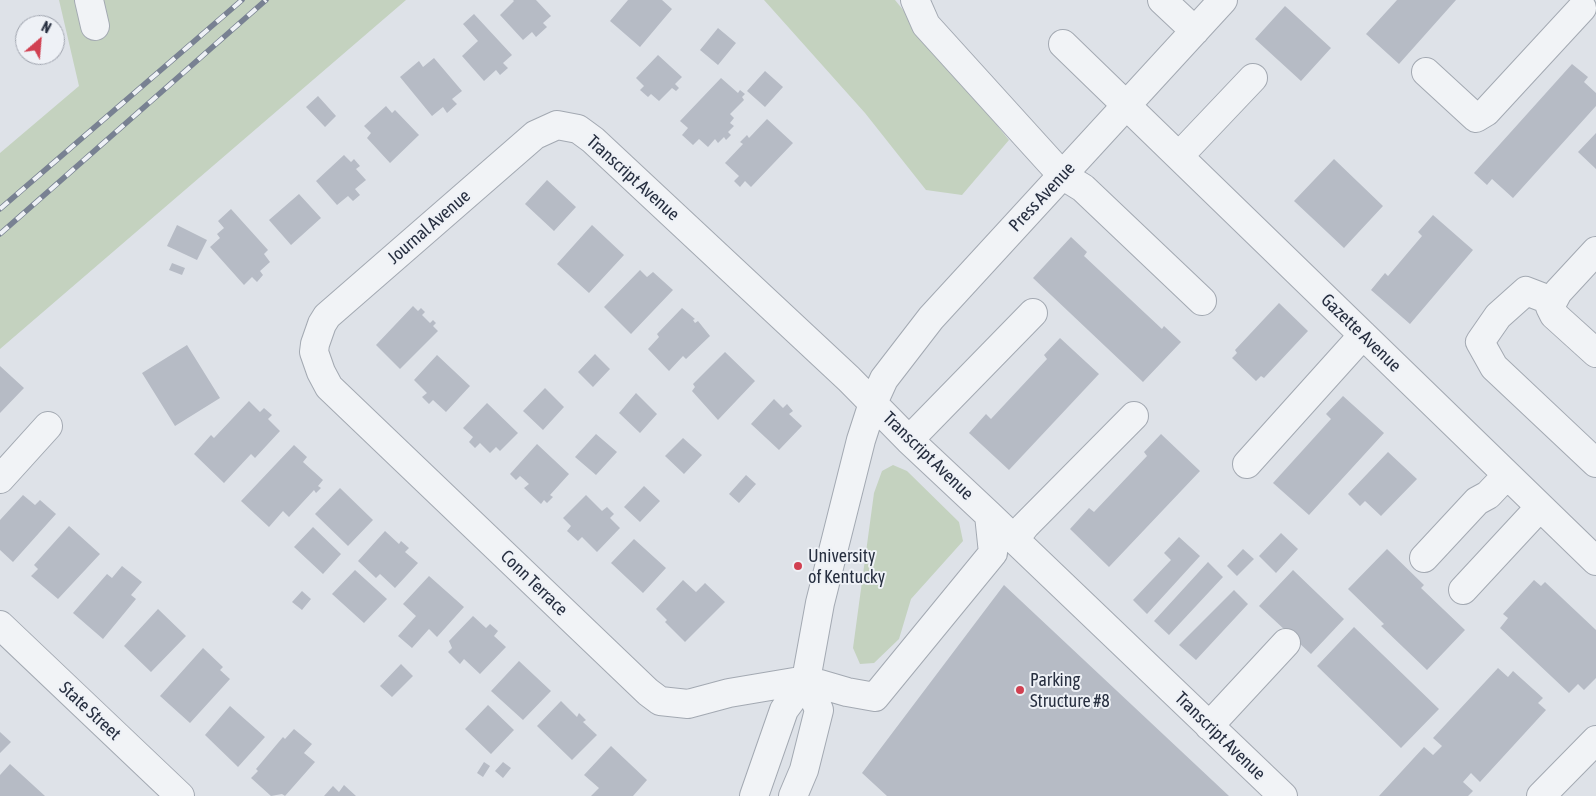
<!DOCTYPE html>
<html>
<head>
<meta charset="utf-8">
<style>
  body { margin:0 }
  #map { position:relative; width:1596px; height:796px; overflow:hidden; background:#dee2e8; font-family:"Asap Condensed",sans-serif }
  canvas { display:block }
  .north { position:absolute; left:15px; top:15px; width:50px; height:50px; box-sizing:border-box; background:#eef1f6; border:1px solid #9ea3ad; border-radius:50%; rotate:27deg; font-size:14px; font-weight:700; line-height:20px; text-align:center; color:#272f40 }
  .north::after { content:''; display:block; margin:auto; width:18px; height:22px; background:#d14051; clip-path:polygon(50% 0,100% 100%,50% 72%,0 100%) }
</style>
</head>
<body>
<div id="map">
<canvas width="1596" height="796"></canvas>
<div class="north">N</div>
</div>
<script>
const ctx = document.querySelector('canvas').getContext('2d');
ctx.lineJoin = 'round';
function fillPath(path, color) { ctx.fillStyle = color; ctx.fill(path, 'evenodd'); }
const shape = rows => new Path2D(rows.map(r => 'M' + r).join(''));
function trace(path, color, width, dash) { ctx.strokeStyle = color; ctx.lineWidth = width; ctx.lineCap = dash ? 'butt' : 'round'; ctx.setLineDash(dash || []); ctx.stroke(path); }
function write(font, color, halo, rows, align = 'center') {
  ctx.font = font + ' "Asap Condensed",sans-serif'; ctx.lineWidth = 4; ctx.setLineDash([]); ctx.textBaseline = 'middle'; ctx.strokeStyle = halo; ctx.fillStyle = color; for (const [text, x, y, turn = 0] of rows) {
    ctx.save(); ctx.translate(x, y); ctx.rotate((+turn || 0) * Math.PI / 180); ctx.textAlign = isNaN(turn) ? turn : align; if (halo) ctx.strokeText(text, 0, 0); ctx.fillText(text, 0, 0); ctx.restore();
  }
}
fillPath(shape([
  [59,0,406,0,0,349,0,153,79,86],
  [764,0,895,0,1009,140,962,195,926,190,865,113],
  [893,465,907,471,959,522,963,541,911,599,899,639,874,663,860,664,853,648,874,493,882,471]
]), '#c4d2bf');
fillPath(shape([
  [513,0,536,0,551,16,543,23,547,27,536,37,532,32,523,40,500,15,514,1],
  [628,0,662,0,672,9,640,47,610,21],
  [1397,0,1456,0,1399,64,1366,34],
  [1285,6,1331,48,1301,81,1255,39],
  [474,14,512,55,503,63,508,68,500,75,496,70,484,81,462,56,478,41,463,24],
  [718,28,736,43,718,65,700,50],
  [658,55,682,77,675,84,679,88,676,91,672,88,659,101,651,94,648,97,640,90,644,86,636,78],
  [434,58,462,91,452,99,457,104,447,113,443,107,432,116,400,77,419,61,423,67],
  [1572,64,1588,77,1584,82,1596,93,1596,106,1513,198,1492,179,1487,185,1474,173],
  [765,71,783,87,765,107,747,91],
  [721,78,738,93,740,90,745,94,742,97,744,100,730,114,734,118,730,123,734,126,728,132,731,135,726,140,724,137,718,143,715,139,708,147,699,139,693,145,682,135,688,128,680,121],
  [318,96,336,116,325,127,306,107],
  [386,106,392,113,395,110,419,135,390,163,367,138,371,133,364,126],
  [767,119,793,143,751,187,745,181,740,187,734,181,739,176,725,163,743,144,740,142,747,135,749,138],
  [1596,133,1596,169,1578,152],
  [344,155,351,162,354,159,360,166,356,169,366,180,355,189,360,195,353,201,348,196,337,205,316,181],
  [1334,159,1383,206,1344,248,1294,201],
  [547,180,576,207,554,231,525,204],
  [299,194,321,218,291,245,269,220],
  [231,209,268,250,264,254,270,262,260,271,263,275,257,282,252,277,244,285,210,247,220,238,217,234,224,228,218,221],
  [1433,215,1473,250,1410,324,1371,290,1385,273,1388,276,1422,236,1418,232],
  [177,225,207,240,197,260,167,246],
  [592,225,624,255,589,293,557,264],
  [1071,237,1087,252,1084,256,1162,329,1164,326,1181,342,1143,382,1033,278],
  [172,263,185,268,182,275,169,270],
  [640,270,647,277,653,272,673,290,631,334,604,307],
  [1279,303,1308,331,1264,378,1261,376,1256,381,1232,358,1237,353,1235,350],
  [413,306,418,311,421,308,425,312,422,315,430,323,433,320,436,323,433,326,438,331,400,369,376,345],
  [682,308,695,319,693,320,695,323,698,321,710,336,686,359,683,356,669,371,648,349,659,337,657,334],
  [1060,338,1099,374,1009,470,969,433,986,414,991,419,1047,359,1044,355],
  [187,345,220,398,175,426,142,373],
  [725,352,755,381,718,420,692,391,695,387,693,384],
  [595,354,610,369,593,387,578,372],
  [437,355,470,386,446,412,433,400,429,404,422,397,427,393,414,380],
  [0,366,24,388,0,413],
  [545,388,564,407,543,430,523,411],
  [636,393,657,414,640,433,619,413],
  [1343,396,1384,433,1309,515,1273,483,1331,419,1326,414],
  [774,399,783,408,787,404,793,411,789,414,802,426,779,450,751,424],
  [249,401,260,412,264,408,272,415,268,419,280,431,255,458,251,454,224,483,194,454,211,435,214,438],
  [487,403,518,433,500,451,496,447,490,453,480,443,475,448,469,442,473,437,463,428],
  [596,434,617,452,596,475,575,457],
  [1161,434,1200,471,1109,567,1070,529,1089,508,1094,512,1147,456,1144,452],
  [683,438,702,455,684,474,665,456],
  [537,444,569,474,550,495,553,497,547,503,544,500,541,504,524,488,529,484,520,476,516,480,510,474],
  [294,445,307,457,303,462,323,480,318,486,321,488,316,493,314,490,289,517,283,511,269,527,241,501],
  [1388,452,1417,479,1381,516,1365,501,1360,506,1348,494],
  [746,475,756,484,739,503,729,494],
  [644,486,660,501,640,522,624,507],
  [340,488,373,520,348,546,315,514],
  [23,495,35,505,40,500,56,514,13,562,0,550,0,520],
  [586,495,602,511,607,507,614,514,610,518,620,528,597,552,582,537,578,541,567,531,571,526,563,518],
  [69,526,100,554,58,599,31,576,38,569,34,565],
  [313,527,341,554,323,574,294,547],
  [385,531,399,544,401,541,409,548,405,552,418,563,395,588,380,574,376,578,358,561],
  [1281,533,1298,549,1276,573,1259,556],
  [1179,537,1200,556,1147,614,1133,600,1171,560,1164,553],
  [634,539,666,568,643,593,611,563],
  [1243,549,1254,559,1237,576,1227,566],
  [1387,549,1424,585,1421,588,1465,630,1427,670,1381,626,1384,624,1348,589],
  [1208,562,1223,577,1169,635,1154,621],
  [122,566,142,582,131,595,136,599,103,639,73,613,107,574,112,578],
  [355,570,387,599,364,623,332,594],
  [1293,570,1344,619,1311,654,1259,606],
  [429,576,464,607,437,637,429,629,412,648,398,636,416,616,403,604],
  [683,580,696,592,705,583,725,602,685,642,665,622,667,620,656,609],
  [1534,580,1541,586,1545,582,1596,630,1596,678,1584,690,1578,684,1569,693,1500,628,1508,618,1503,614],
  [1004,585,1229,796,887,796,862,773],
  [1234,590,1248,604,1196,660,1179,645],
  [302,591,311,599,302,610,292,602],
  [158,609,186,636,151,672,124,646],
  [473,616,486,628,490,624,498,631,494,636,506,647,480,674,464,659,460,664,448,652,452,648,449,641],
  [1354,627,1439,709,1401,748,1317,666],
  [203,648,223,667,220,670,230,679,190,723,160,696],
  [519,661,551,691,523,720,491,691],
  [401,664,413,676,392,697,380,686],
  [1498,668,1508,677,1513,671,1543,698,1538,703,1546,710,1480,782,1471,773,1463,782,1473,791,1468,796,1379,796,1424,747,1433,755,1442,746,1433,738],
  [561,701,577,717,579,713,586,720,583,722,597,735,572,760,537,726],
  [488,705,514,730,491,754,465,729],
  [230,706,265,737,238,767,205,735],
  [294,729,312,744,304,753,315,762,285,796,282,794,271,796,251,778,258,771,256,769,283,737,285,739],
  [0,732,11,742,0,753],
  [611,746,647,780,633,796,591,796,599,788,584,775],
  [484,762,490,766,483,777,477,773],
  [503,762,511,768,503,778,495,771],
  [10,764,45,796,0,796,0,775],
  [344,785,356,796,324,796,333,786,339,792]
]), '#b6bbc5');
const minor = shape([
  [89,0,95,26],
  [915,0,926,25,1062,175,1083,188,1202,301],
  [1162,0,1195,31],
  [1063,44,1596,561],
  [1426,72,1476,118,1486,112,1582,8],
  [1179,156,1253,78],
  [1596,251,1558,292,1550,307,1554,315,1596,353],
  [1552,301,1526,291,1498,316,1480,342,1494,367,1596,463],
  [909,440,1033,313],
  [1247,464,1363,335],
  [0,479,48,426],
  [989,515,993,553,875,697,847,692,806,680,729,693,688,704,660,701,648,692,329,387,321,372,314,352,315,344,322,324,327,316,535,135,557,125,578,129,593,140,849,379,909,440,989,515,1283,796],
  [1014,540,1025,526,1134,416],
  [1424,558,1477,501,1488,495,1507,475],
  [1463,590,1540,507],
  [0,625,180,796],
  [1209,726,1286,643],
  [754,796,784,710,806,680,820,603,861,440,873,403,884,379,931,318,1223,0],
  [793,796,804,770,819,710,806,680],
  [1541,796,1596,740]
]);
trace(minor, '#a3a9b2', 30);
trace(minor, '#f1f3f6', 28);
const rail = shape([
  [0,209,242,0],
  [0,234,266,0]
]);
trace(rail, '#788192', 5.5);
trace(rail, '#eef1f6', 4, [11]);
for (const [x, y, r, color] of [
  [798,566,5,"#d14051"],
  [1020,690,5,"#d14051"]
]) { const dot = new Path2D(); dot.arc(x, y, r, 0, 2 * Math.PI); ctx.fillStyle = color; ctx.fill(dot); trace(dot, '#eef1f6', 2); }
write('18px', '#272f40', '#eef1f6', [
  ["Transcript Avenue",633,178,42],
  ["Press Avenue",1042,197,-47],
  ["Journal Avenue",429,227,-41],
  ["Gazette Avenue",1361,333,44],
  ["Transcript Avenue",928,456,44],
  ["Conn Terrace",534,583,44],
  ["State Street",90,711,43],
  ["Transcript Avenue",1220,736,44]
]);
write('18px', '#272f40', '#eef1f6', [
  ["University",808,556],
  ["of Kentucky",808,577],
  ["Parking",1030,680],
  ["Structure #8",1030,701]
], 'left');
</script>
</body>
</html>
